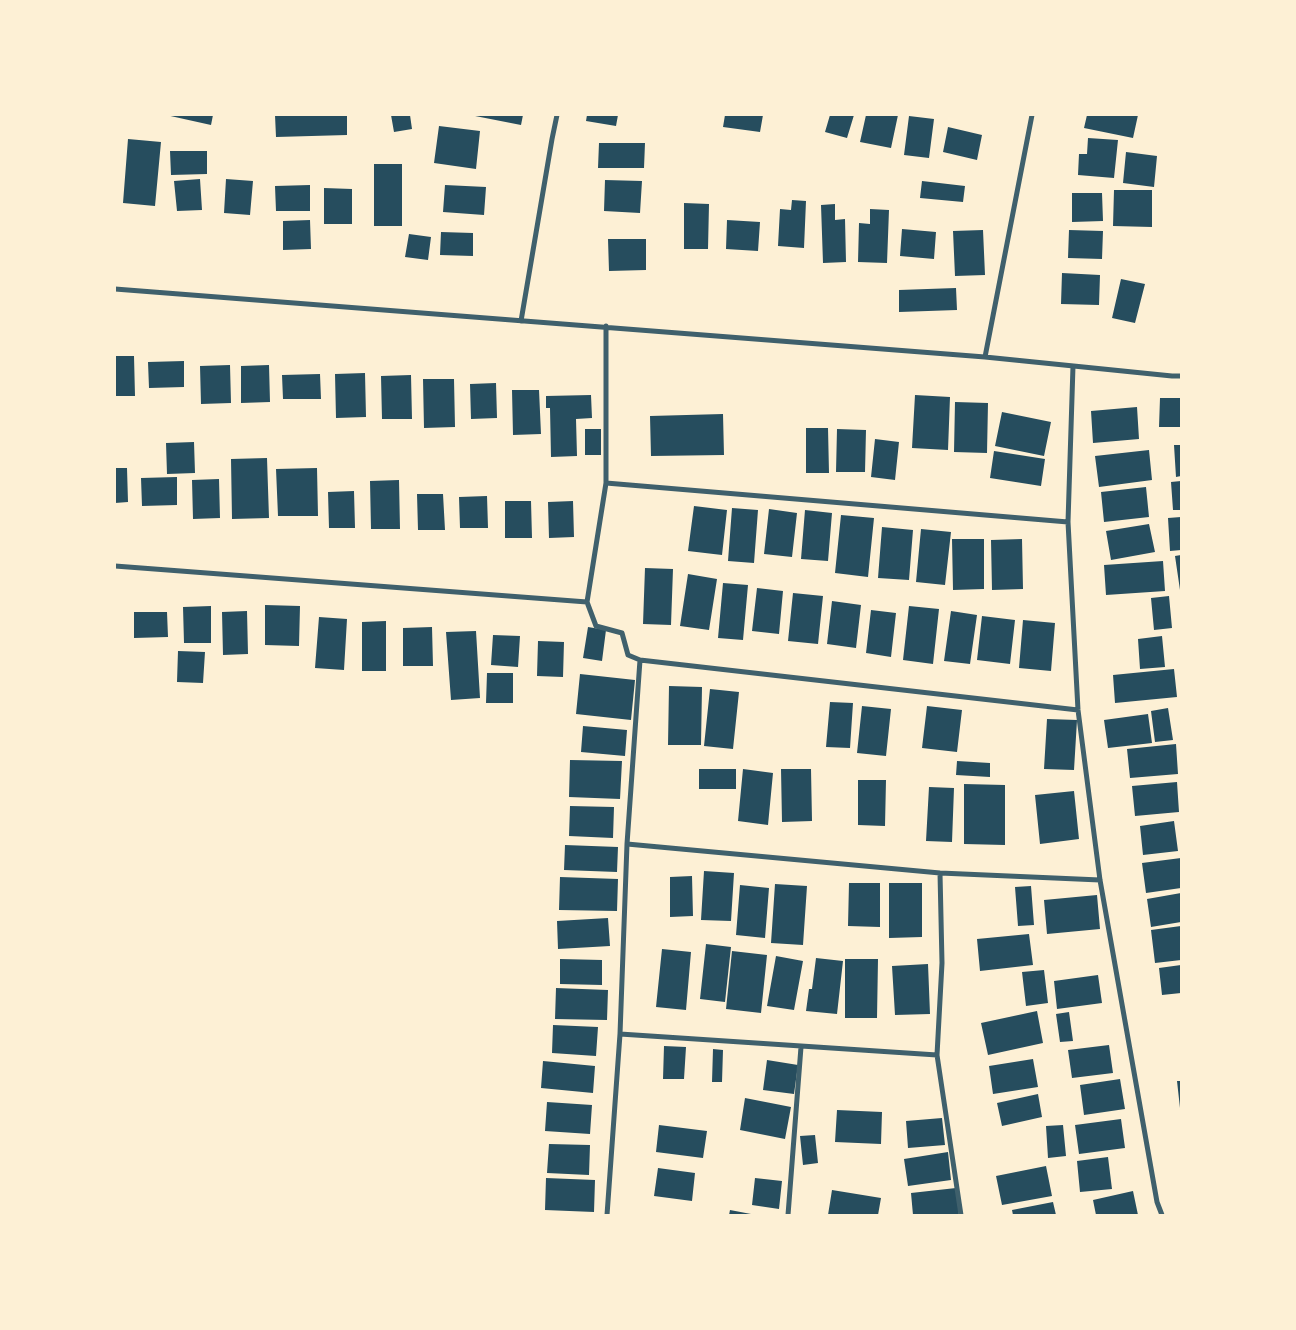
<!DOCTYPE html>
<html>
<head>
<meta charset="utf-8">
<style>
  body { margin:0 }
  #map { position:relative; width:1296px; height:1330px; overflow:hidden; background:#fdf0d5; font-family:"Nunito Sans",sans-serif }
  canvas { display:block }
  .frame { position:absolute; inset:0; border:116px solid #fdf0d5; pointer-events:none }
</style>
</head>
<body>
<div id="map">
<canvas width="1296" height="1330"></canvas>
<div class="frame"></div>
</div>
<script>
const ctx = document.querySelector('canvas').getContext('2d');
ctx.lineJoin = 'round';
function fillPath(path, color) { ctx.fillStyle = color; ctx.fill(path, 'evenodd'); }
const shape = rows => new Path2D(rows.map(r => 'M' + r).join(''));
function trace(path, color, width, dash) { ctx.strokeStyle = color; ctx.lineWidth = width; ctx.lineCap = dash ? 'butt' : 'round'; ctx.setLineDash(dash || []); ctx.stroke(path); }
fillPath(shape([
  [166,115,213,115,211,125],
  [275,115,347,115,347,135,276,137],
  [391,115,410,115,412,129,394,132],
  [470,115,523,115,521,125],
  [587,115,618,115,616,126,586,121],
  [725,115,763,115,760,132,723,127],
  [830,115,854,115,847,138,825,132],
  [866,115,898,115,891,148,860,142],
  [1087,115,1138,115,1133,138,1084,128],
  [909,116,934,119,929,158,904,155],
  [439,126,480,131,476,169,434,163],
  [948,127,982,135,977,160,943,152],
  [1088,138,1118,140,1114,178,1078,175,1079,154,1087,154],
  [128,139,161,142,155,206,123,203],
  [599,143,645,143,644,168,598,168],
  [170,151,207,151,207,174,171,175],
  [1126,152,1157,156,1154,187,1123,183],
  [374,164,402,164,402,226,374,226],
  [200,179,202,210,177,211,174,181],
  [226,179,253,181,250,215,224,213],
  [605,180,642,181,640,213,604,211],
  [922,181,965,186,963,202,920,198],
  [310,185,310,211,276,211,275,186],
  [445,185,486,187,484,215,443,212],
  [324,188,352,189,352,224,324,224],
  [1114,190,1152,190,1152,227,1113,226],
  [1072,193,1102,193,1103,221,1072,222],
  [792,200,806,201,804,248,778,246,780,209,791,210],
  [684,203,709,204,708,249,684,249],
  [835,204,835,220,845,219,846,262,823,263,821,205],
  [870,209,889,210,887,263,858,262,859,223,870,224],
  [310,220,311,249,283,250,283,221],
  [727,220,760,222,758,251,726,249],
  [902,229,936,232,934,259,900,256],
  [983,230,985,275,955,276,953,231],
  [1069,230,1103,231,1102,259,1068,258],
  [441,232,473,233,473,256,440,255],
  [409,234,431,237,428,260,405,257],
  [608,239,646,239,646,270,609,271],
  [1062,273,1100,275,1099,305,1061,304],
  [1121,279,1145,284,1135,323,1112,318],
  [956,288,957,310,899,312,899,290],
  [115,356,134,356,135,396,115,396],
  [184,361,184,387,149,388,148,362],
  [230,365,231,403,201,404,200,366],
  [269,365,270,402,241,403,241,366],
  [365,373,366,417,336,418,335,374],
  [320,374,321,399,283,399,282,375],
  [411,375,412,419,382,419,381,376],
  [423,379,454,379,455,427,424,428],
  [496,383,497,418,471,419,470,384],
  [512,390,539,390,541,434,513,435],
  [591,395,592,418,576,419,577,456,551,457,550,408,546,408,546,396],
  [915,395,950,397,948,450,912,448],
  [1160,398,1181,398,1181,427,1159,427],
  [955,402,988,403,987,453,954,452],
  [1137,407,1139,439,1093,443,1091,411],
  [1002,412,1051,422,1044,456,995,446],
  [723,414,724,455,651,456,650,416],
  [806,428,828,428,829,473,806,473],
  [585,429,601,429,601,455,585,455],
  [837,429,866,430,865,472,836,472],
  [875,439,899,442,895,480,871,477],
  [194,442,195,473,167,474,166,443],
  [1174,445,1181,445,1181,476,1176,477],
  [1149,450,1152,480,1099,487,1095,456],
  [994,451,1045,459,1041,486,990,478],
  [267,458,269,518,232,519,231,459],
  [115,468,127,468,128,502,115,503],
  [317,468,318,516,278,516,276,469],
  [177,477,177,505,142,506,141,478],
  [219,479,220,518,193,519,192,480],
  [399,480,400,529,371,529,370,481],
  [1181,481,1181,510,1173,510,1171,482],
  [1146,487,1149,517,1104,522,1101,492],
  [354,491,355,528,329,528,328,492],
  [417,494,443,494,445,530,418,530],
  [487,496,488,528,460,528,459,497],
  [505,501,531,501,532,538,505,538],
  [573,501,574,537,549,538,548,502],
  [694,506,727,510,722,555,688,551],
  [732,508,758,510,754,563,728,561],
  [769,509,797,513,792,557,764,554],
  [805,510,832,513,828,561,801,559],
  [841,515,874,518,868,577,835,573],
  [1181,517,1181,550,1170,551,1168,518],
  [1149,524,1155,552,1111,560,1106,531],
  [882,527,913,530,909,580,878,578],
  [921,529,951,532,945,585,916,582],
  [952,539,984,539,984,589,953,590],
  [1022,539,1023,589,992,590,991,540],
  [1181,555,1181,590,1180,590,1175,556],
  [1163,561,1165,591,1106,595,1104,565],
  [645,568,673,569,671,625,643,624],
  [688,574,717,579,709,630,680,626],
  [723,583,748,585,743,640,718,638],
  [757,588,783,591,779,634,752,631],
  [793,593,823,596,818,644,788,641],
  [1169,596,1172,628,1154,630,1151,598],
  [832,601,861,605,856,648,827,644],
  [265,605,300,606,299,646,265,645],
  [211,606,211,643,184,643,183,607],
  [909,606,939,609,933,664,903,660],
  [871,610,896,613,891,657,866,653],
  [247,611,248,654,223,655,222,612],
  [951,611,977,615,970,664,944,661],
  [134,612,167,612,168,637,134,638],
  [982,616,1015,620,1010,664,977,660],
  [319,617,347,619,344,670,315,668],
  [1023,620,1055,623,1051,671,1019,668],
  [386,621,386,671,362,671,362,622],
  [432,627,433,666,403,666,403,628],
  [588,627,606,630,602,661,583,658],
  [476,631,480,698,451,700,446,632],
  [493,635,520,636,518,667,491,665],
  [1162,636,1165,667,1140,669,1138,639],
  [538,641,564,642,563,677,537,676],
  [178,651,205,652,203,683,177,682],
  [1174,669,1177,697,1115,703,1113,675],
  [487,673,513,673,513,703,486,703],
  [580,674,635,680,631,720,576,714],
  [669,686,702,687,701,745,668,745],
  [710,689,739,692,733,749,704,746],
  [830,702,853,703,850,748,826,747],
  [862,706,891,709,886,756,857,753],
  [927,706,962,710,957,752,922,748],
  [1168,708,1173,740,1155,742,1151,711],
  [1148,714,1152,743,1108,748,1104,720],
  [1047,719,1077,720,1074,770,1044,769],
  [583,726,627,730,625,756,581,752],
  [1176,744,1178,774,1130,778,1127,749],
  [570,760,622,761,620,799,569,797],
  [957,761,990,763,990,777,956,775],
  [699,769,736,769,736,789,699,789],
  [743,769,773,773,768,825,738,821],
  [781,769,811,769,812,821,782,822],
  [858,780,886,780,885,826,858,825],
  [1177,782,1179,812,1135,816,1132,786],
  [964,784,1005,785,1005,845,964,844],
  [929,787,954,788,952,842,926,841],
  [1074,791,1079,839,1040,844,1035,795],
  [570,806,614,807,613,838,569,836],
  [1174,821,1178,851,1143,855,1140,826],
  [565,845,618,847,617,872,564,870],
  [1181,858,1181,888,1146,893,1142,863],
  [704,871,734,873,731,921,701,920],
  [692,876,693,916,670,917,670,877],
  [560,877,618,879,617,911,559,910],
  [849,883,880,883,880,927,848,926],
  [889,883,922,883,922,937,889,938],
  [775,884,807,886,803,945,771,943],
  [740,885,769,888,765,938,736,935],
  [1031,886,1034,925,1018,926,1015,887],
  [1181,893,1181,922,1151,927,1147,899],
  [1097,895,1100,929,1047,934,1044,900],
  [608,918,610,946,558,949,557,921],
  [1181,926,1181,960,1155,963,1151,930],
  [1029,934,1033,965,980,971,977,939],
  [706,944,731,947,725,1002,700,999],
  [662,949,691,952,686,1010,656,1007],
  [732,951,767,955,761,1013,726,1009],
  [776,956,803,961,794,1010,767,1006],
  [816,958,843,961,837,1014,806,1011,809,989,812,989],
  [560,959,602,960,602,985,560,984],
  [845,959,878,959,877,1018,845,1018],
  [928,964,930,1014,895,1015,892,966],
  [1181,965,1181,993,1162,995,1159,968],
  [1044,970,1048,1003,1026,1006,1022,972],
  [1098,975,1102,1003,1057,1009,1054,981],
  [556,988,608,990,607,1020,555,1019],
  [1037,1011,1043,1043,988,1055,981,1023],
  [1069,1012,1073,1041,1060,1042,1056,1014],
  [553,1025,598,1027,596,1056,552,1053],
  [1109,1045,1113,1073,1072,1078,1068,1050],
  [664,1046,686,1047,684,1079,663,1079],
  [713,1049,723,1050,722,1082,712,1082],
  [1033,1059,1038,1087,993,1094,989,1066],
  [767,1060,798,1065,794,1094,763,1090],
  [543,1061,595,1066,593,1093,541,1088],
  [1120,1079,1125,1109,1084,1115,1080,1085],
  [1177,1081,1181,1081,1181,1108,1180,1108],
  [1038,1094,1042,1117,1002,1126,997,1103],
  [745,1098,791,1107,785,1139,740,1130],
  [547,1102,592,1105,590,1134,545,1131],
  [837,1110,882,1112,881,1144,835,1142],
  [942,1118,945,1145,908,1148,906,1121],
  [1121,1119,1125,1148,1079,1154,1075,1125],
  [659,1125,707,1131,703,1158,656,1152],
  [1063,1125,1066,1156,1048,1158,1046,1126],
  [815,1135,818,1163,803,1165,800,1136],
  [549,1144,590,1145,589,1175,547,1173],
  [948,1152,951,1180,908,1186,904,1159],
  [1108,1157,1112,1189,1080,1192,1077,1161],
  [1046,1166,1052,1196,1002,1205,996,1176],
  [658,1168,695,1173,692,1201,654,1196],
  [546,1178,595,1180,594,1212,545,1210],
  [755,1178,782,1181,779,1209,752,1205],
  [956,1188,959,1215,913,1215,911,1193],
  [832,1190,881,1198,878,1215,828,1215],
  [1133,1191,1138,1215,1096,1215,1093,1200],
  [1053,1202,1056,1215,1013,1215,1012,1210],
  [730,1210,751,1214,751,1215,729,1215]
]), '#264d5e');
trace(shape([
  [115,289,985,357,1172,376,1181,376],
  [521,321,552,139,557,115],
  [985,357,1032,115],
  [1073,366,1068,522,1078,710,1100,880,1157,1202,1162,1215],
  [606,483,1068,522],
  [115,566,587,602,606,483,606,326],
  [587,602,596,626,622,633,628,655,640,660,627,844,620,1034,607,1215],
  [640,660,1078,710],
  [627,844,940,873,1100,880],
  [940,873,942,963,937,1055,961,1215],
  [620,1034,937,1055],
  [788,1215,801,1047]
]), '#3f606c', 5);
</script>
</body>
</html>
